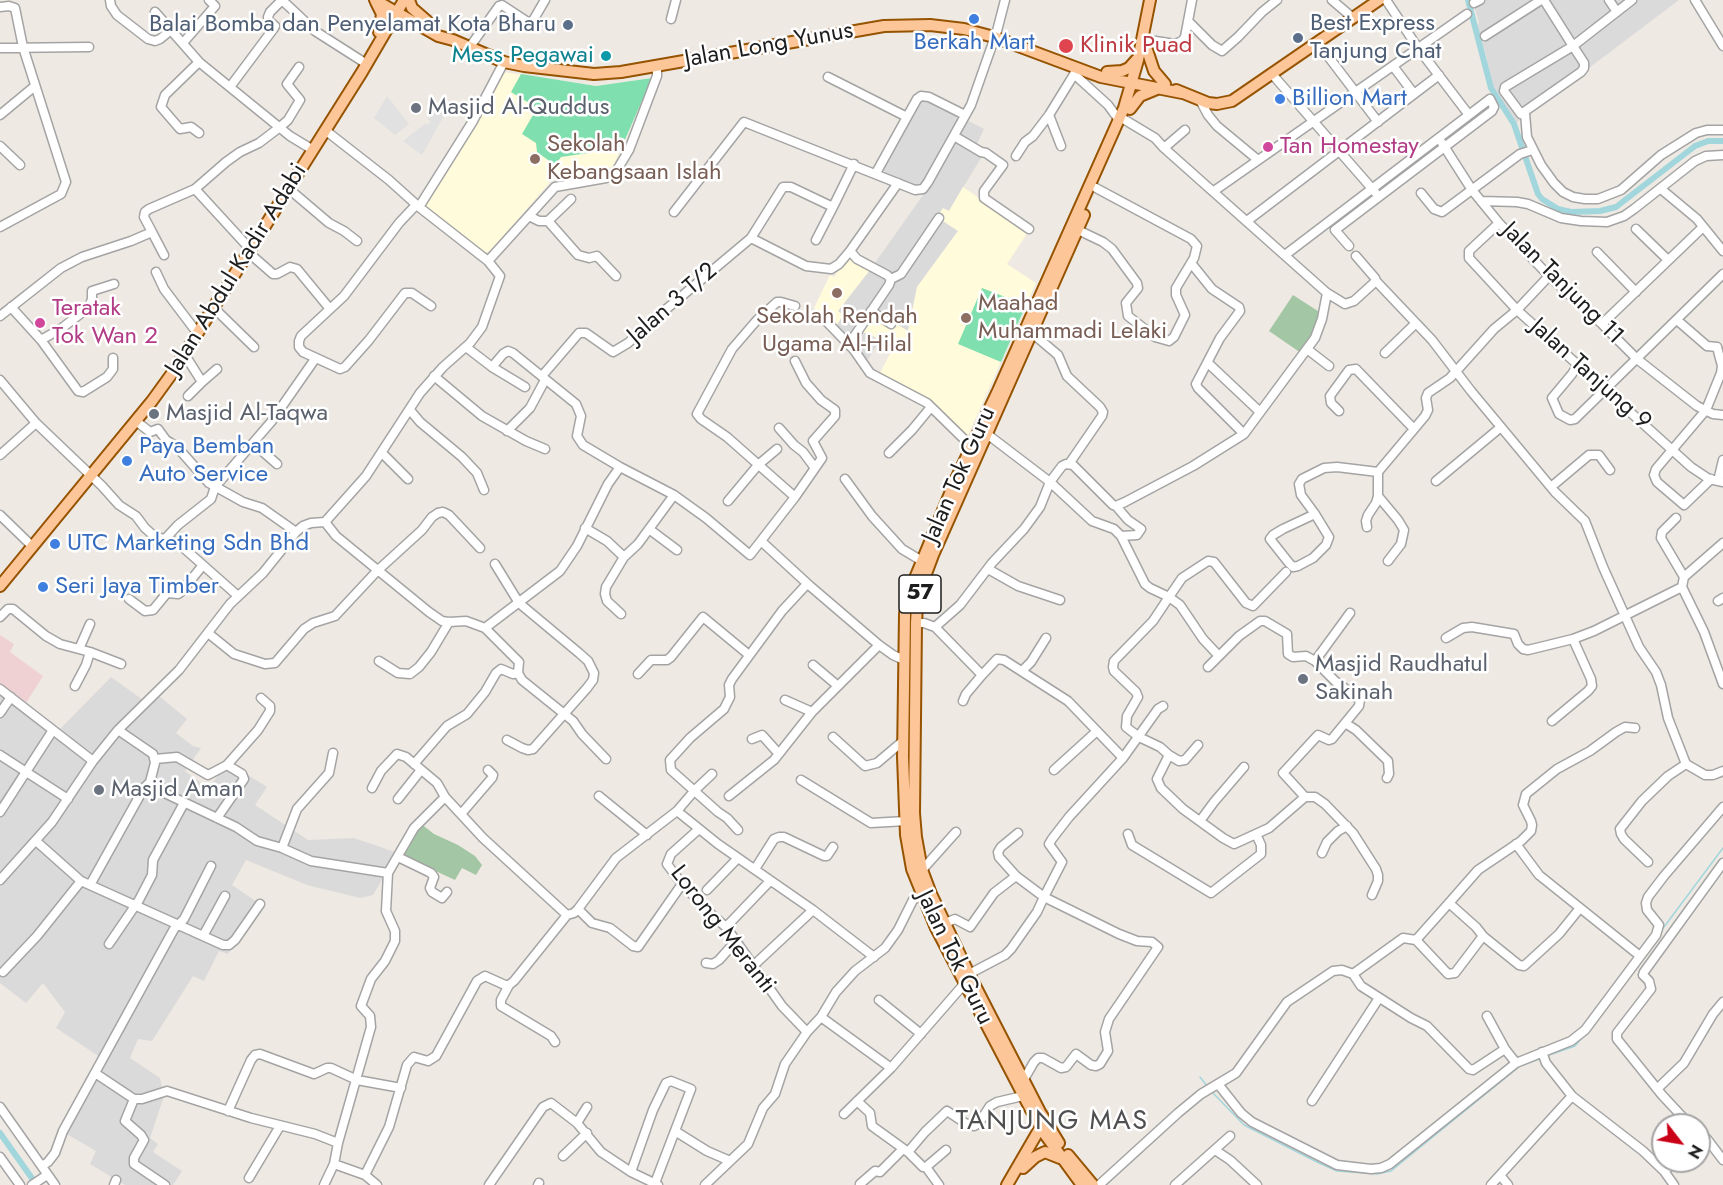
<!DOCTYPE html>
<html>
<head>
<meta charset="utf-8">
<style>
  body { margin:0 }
  #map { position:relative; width:1723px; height:1185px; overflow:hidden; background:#eee9e2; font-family:Jost,sans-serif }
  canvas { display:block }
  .north { position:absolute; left:1651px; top:1113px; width:60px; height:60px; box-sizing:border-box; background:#fff; border:2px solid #a5a5a5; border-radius:50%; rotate:121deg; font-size:16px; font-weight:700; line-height:24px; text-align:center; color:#1d1d1d }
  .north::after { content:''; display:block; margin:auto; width:21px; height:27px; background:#ca0017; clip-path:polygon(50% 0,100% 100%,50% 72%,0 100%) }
</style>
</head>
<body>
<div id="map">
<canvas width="1723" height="1185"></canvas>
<div class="north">N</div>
</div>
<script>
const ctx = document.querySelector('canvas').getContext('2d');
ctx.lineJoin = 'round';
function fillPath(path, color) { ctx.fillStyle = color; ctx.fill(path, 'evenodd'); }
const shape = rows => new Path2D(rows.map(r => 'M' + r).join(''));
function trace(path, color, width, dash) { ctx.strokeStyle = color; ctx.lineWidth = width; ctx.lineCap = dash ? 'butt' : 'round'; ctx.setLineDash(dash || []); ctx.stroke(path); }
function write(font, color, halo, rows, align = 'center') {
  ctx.font = font + ' Jost,sans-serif'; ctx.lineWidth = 5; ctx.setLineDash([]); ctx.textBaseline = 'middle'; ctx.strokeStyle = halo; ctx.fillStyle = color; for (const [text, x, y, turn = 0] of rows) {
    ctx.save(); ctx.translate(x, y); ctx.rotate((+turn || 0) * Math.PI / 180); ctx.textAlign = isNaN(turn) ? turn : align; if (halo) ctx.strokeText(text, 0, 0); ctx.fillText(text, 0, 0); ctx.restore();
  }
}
fillPath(shape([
  [1472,0,1679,0,1516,123,1493,88,1485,51,1477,28,1479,22],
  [915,94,984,129,977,144,986,150,948,212,941,219,958,231,917,287,908,331,885,333,865,364,835,328,843,315,837,311,870,270,923,195,870,176],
  [111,677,143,700,153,691,187,719,176,733,193,746,201,748,185,771,208,788,225,767,232,765,267,787,255,805,308,840,354,838,398,853,373,895,360,898,307,885,246,860,232,885,263,906,228,954,219,951,204,981,193,976,152,1041,138,1039,130,1058,160,1078,164,1096,150,1138,158,1144,153,1152,182,1171,173,1185,125,1185,90,1164,96,1151,60,1130,100,1057,56,1028,65,1012,43,983,26,1003,0,983,0,683,60,729]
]), '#dbdada');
fillPath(shape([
  [0,635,14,644,10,652,43,676,26,703,0,683]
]), '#f0d1d3');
fillPath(shape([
  [504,72,596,86,652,78,611,171,552,180,490,251,484,253,428,210,425,204],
  [963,187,1028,232,1007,264,1036,283,967,438,921,395,879,375,892,350,869,333,861,333,874,316,890,327,895,323,908,331,917,287,958,231,937,217,943,208,949,211],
  [849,258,870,270,838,311,843,315,835,328,825,323,814,308,830,275,835,277,840,266]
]), '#fffbdb');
fillPath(shape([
  [1293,295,1321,313,1318,327,1301,353,1269,331],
  [420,823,434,834,458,845,475,856,482,865,476,875,462,868,455,880,403,856,403,853]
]), '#a3c7a5');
fillPath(shape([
  [521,74,596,86,652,78,620,151,598,152,588,148,588,153,561,157,555,165,537,152,536,143,522,134,537,108,511,92],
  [982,288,1026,305,1001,362,958,344]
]), '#7fdfaf');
fillPath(shape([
  [387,96,409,124,395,135,374,118],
  [439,108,446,112,422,155,403,141,426,123,427,125,431,123,428,119,434,115,432,113]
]), '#e1e1e1');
trace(shape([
  [1661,931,1723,848],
  [1546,1056,1575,1046,1585,1034],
  [1200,1077,1207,1086],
  [1212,1092,1244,1125,1319,1163,1337,1171,1377,1174,1391,1171,1520,1066,1542,1058]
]), '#a2d6dd', 1.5);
trace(shape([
  [1468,0,1491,88,1514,124,1538,194,1542,199,1558,209,1571,212,1600,211,1616,207,1695,146,1708,141,1723,141],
  [0,1133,36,1184]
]), '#a2d6dd', 6);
const minor = shape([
  [110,0,111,6,117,15,148,39,155,41,160,39,171,30],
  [282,0,315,31,362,61],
  [1332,0,1353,18],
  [1386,0,1418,48,1469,115],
  [1544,0,1573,46,1584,63,1584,68,1581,72,1521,114,1504,91,1505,87,1573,46,1632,0],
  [1609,0,1617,12],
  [1695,0,1723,46],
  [1474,3,1480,0],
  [0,7,9,6,15,8,23,47,66,182,61,194,0,227],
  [155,12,199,62,290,136,313,150],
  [671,19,676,0],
  [1188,21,1212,45,1222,51,1238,37,1262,12,1277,0],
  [1485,36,1541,0],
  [1149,40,1175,44,1182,41,1185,37,1192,0],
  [183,43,215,6,209,0],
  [1318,43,1378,122],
  [0,48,89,47],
  [469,48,499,6,502,5,531,24,545,0],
  [1393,66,1414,94],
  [1074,74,1108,105,1119,120],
  [1272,74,1375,192],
  [828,77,907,117],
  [230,87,274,28,275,26,269,21,268,17,270,12,282,0],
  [1200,100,1208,115,1217,126,1258,160],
  [1525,113,1527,137,1541,165,1554,183,1563,192,1573,197,1585,199,1598,199,1621,190,1661,155,1696,133,1707,130,1723,130],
  [0,115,35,86],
  [1049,115,1061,146],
  [1125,120,1155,138,1164,148],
  [325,130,389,180,419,207,488,261,555,187,606,178,617,170,629,150,657,76,657,65],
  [199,133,191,127,180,129,161,107,165,95,199,62],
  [954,136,981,152,986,153,1003,165,984,191,984,198,1029,229],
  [1442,143,1472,190,1499,223,1549,276,1602,324,1637,359,1697,406,1713,414,1723,415],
  [0,146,20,165],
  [1016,156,1025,142,1033,136,1049,115,1078,68],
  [876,173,917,99,921,96,929,97,965,115],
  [195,189,251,250],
  [289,189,329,223,344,231,357,241],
  [1661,189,1697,219,1723,251],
  [1214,191,1467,14],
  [1421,193,1434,209,1442,212,1520,154,1532,150],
  [1481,201,1517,202,1528,204,1561,218,1581,221,1607,222,1624,216,1634,209,1695,161,1706,156,1723,155],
  [416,205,399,223,344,296,301,336,299,341,299,347,303,352,340,369,345,367,369,340,405,293,412,293,431,306],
  [419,207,473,121,504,62],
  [674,212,744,122,915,190,923,189,928,182,971,105,997,31,1005,0],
  [529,216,539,221,548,221,571,199],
  [548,221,578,255,589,258,597,256,616,276],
  [1247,221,1439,75],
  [1499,223,1469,251,1469,258,1517,310,1691,467,1709,479,1723,482],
  [1636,229,1668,260],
  [1078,230,1103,242,1112,249,1137,283,1138,288,1126,303,1128,316,1155,337,1169,341,1174,337,1185,315,1176,295,1176,288,1194,258,1197,246,1191,239,1096,188],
  [152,232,164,255],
  [751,238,806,266,831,269,839,264,850,251,898,183],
  [816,240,833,207],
  [850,251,857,259,887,275,891,279],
  [1597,252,1636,292],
  [249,253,273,274,277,274,290,267,297,269,330,309],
  [1285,255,1490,99,1494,107,1492,111,1335,230,1349,246],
  [1356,256,1375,278,1376,281,1432,340,1471,391,1555,492,1585,521,1603,567,1639,647,1656,672,1661,685,1668,718,1686,764,1705,775,1713,775,1723,771],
  [1191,263,1212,289,1239,307,1240,311,1220,338,1196,384,1198,388,1244,434],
  [156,272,164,289,198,334],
  [1327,293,1345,304,1354,301,1376,281],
  [11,307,41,340,78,391,83,392,107,377,113,369,113,358],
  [214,308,254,347],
  [871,311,891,324],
  [0,316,61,268,82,257,131,241,152,232,144,217,145,212,149,209,195,189,226,162,240,152,259,143,280,127,288,120,300,100,287,84,299,67],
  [1677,320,1707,346,1717,347],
  [827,322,854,350,870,373,927,403,971,446],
  [1602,324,1703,227],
  [1032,333,1058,355,1067,376,1100,407,1103,412,1102,416,1069,464],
  [41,340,62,328,89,307,92,299,92,291,114,284],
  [849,344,889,285,891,279,901,274,939,218],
  [466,347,492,367,525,387],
  [1307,349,1329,366],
  [1385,353,1415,324],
  [185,355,202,382,217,369],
  [1208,363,1260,412],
  [1578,364,1572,374,1552,398,1559,414,1570,420,1575,419,1723,274],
  [492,367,503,354,508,351,513,353,576,404,581,416,577,436,583,445,620,467,674,495,706,518,750,555,795,497,822,458,813,441,835,416,835,410,821,400,806,383,795,361],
  [434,376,482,416,526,441,545,449],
  [542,376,579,333,586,333,613,352,628,343,658,316,751,238,783,187,791,187,833,207,854,164],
  [0,380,36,423,102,486,119,505,136,516,145,528,154,536,178,543,238,596],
  [188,396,202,382],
  [410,410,420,422,462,457,477,473,484,490],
  [1339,411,1331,403,1330,396,1349,370,1356,369,1414,429],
  [136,421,150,432,158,429,166,440,177,447,209,483,243,502,262,508,296,532],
  [779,428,794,445,803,452,815,468],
  [507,431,530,408,545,380],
  [987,434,1050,482,1092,521,1114,529,1121,536,1145,584,1150,588,1169,597,1182,578,1208,561,1214,562,1246,603,1253,606,1286,572],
  [253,443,277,464],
  [382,453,408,479],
  [889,453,912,430,931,407],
  [0,455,36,423],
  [845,479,872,516,902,549,922,561],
  [1711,479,1684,505,1657,482,1654,475,1656,469,1706,410,1721,373,1722,366,1717,347],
  [1436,481,1501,427],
  [1718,481,1723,460],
  [1551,487,1589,455,1599,455,1610,470],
  [1378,496,1398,520,1404,530,1401,544,1388,561],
  [795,497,727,437,701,419,697,414,732,349,757,320,777,302,781,302,795,306],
  [728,501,758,465,777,449],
  [1116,506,1128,520,1141,529,1137,535,1121,536],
  [1315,514,1283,529,1273,535,1270,539,1289,563,1293,567,1298,566,1313,558,1326,545,1329,537,1315,514,1301,495,1299,484,1302,479,1324,468,1337,467,1378,472],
  [0,515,32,546],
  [1676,518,1662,532,1661,538,1684,577],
  [325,522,336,536,429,612,442,621,449,622,466,621,485,628,560,571,577,546,608,484,620,467],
  [1367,527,1366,521,1368,515,1376,503,1378,496,1378,472,1425,416,1428,410,1426,398,1428,393,1450,378,1494,329,1517,310,1549,276],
  [585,528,607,541,624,557],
  [649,529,677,550],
  [165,539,178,525,211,499,215,487,271,422,315,359],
  [761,541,810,586,879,645,893,655,904,660],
  [495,564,519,603,579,653,588,661,594,673,593,680,587,688,533,749,528,750,522,748,507,740],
  [988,569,1018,586,1060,600],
  [1684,577,1682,587,1704,632,1723,684],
  [1684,577,1723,543],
  [129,599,145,611,153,610,167,593,178,594,182,591,203,565],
  [1718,601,1723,598],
  [621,614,607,601,605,594,606,587,624,557,638,544,674,495],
  [0,617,8,609,13,609,46,636,60,644,90,652,121,664],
  [916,623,924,623,935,627,960,605,992,563,1024,529,1040,507,1050,482,1062,466,1066,464,1073,465,1113,505,1116,506,1125,502,1193,466,1244,434,1315,338,1322,319,1327,293,1164,148,1185,130],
  [935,627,982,675,997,659,1004,660,1068,701,1123,758,1158,709,1163,706],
  [485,628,519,662,518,673,522,680,573,721,582,734,606,759],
  [208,633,234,654,265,664,275,663,304,629,313,623,335,616,377,571,422,530,432,517,438,513,443,512,449,515,480,548],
  [1446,638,1463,628,1472,627,1514,634,1518,644,1523,649,1528,650,1573,639,1594,631,1682,587],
  [79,649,90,624],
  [1218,655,1203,639,1180,605,1169,597,1153,621,1114,661,1113,667,1114,671,1136,692,1138,697,1127,716,1126,727,1139,737,1160,747,1169,755,1157,779,1161,788,1183,809,1223,838,1234,844,1269,828,1305,797,1315,797,1325,804,1353,833,1376,869,1378,875,1378,881,1372,895],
  [379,661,398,673,410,674,419,667,431,652,449,622],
  [1315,661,1350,613],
  [813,665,838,686],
  [1208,667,1239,636,1260,621,1265,621,1287,634,1288,654,1293,657,1306,656,1315,661,1335,681,1360,700,1359,706,1332,739,1329,740,1318,735,1283,773,1305,797],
  [1022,671,1031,662,1046,638],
  [638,674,651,660,667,660,671,657,703,617,749,655],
  [75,686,86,665,90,652],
  [0,689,93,761],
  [785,700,812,712],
  [963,701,966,694,982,675],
  [0,713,11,697],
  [1552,721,1588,691,1592,686,1591,679,1573,639],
  [1345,723,1356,730,1388,761,1389,774,1387,778],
  [118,730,153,754,155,763,150,782,154,788,236,827,257,841,282,848,311,861,388,873,414,828,445,797],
  [833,737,865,766,877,763,903,741],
  [752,739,762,735,779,754],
  [0,755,68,799],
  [1169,755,1179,761,1185,760,1198,745],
  [155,759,177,757,208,775,227,765,258,730,270,711,270,706,261,698],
  [414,764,447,726,467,714,485,692,496,673,501,669,513,674,518,673],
  [1054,770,1097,731],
  [801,780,871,823,906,821],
  [372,788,381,771,397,754,406,757,437,783,445,797,483,838,567,915],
  [599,796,647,835],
  [729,796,774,760,812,712,879,645],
  [398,799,421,770],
  [677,811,718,844,813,910,874,957],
  [0,812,53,730],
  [461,814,492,778,493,775,488,770],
  [217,818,244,779,242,774,227,765],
  [1200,821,1214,802,1244,767],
  [699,829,671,854,667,864,682,884,712,915,726,927,782,1006,807,1032],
  [738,830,727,818,718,812,671,770,670,760,690,738,724,709,730,697,729,685,732,679,782,611,807,584],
  [1018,833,1001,847,998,852,999,857,1016,876,1044,897,1062,862,1049,844,1052,839,1069,817,1123,758],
  [1128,834,1132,845,1211,893,1261,854,1261,845,1256,834],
  [36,841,81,881,223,945,229,945,235,940,260,904],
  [1516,844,1539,875,1640,956],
  [282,848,297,809,329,773,333,753],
  [1322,853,1327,842,1338,831,1347,826],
  [398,857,431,873,434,877,430,888,432,892,442,898,447,892],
  [1648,862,1624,839,1621,834,1620,829,1642,801,1668,776,1686,764],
  [755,869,774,839,779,837,784,837,824,856,827,856,833,847],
  [922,870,956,832],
  [0,880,52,822,93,761,118,730,179,670,230,604,263,573,296,532,303,526,311,523,325,522,366,476,420,393,443,367,470,343,482,327,500,276,488,261],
  [90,885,144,788,150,782],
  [707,890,738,858],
  [578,909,592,923,610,928,633,946,638,947,682,884],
  [945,923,955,919,970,927,994,893,1016,876],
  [726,927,770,881],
  [203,936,225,896],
  [1483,936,1519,965,1524,966,1559,934,1580,908],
  [1416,940,1449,903],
  [109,944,139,900,152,875,153,860,184,803],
  [706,963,713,964,719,960,736,941],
  [753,966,813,910],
  [3,972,37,936,81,881],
  [969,974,1005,955,1011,949,1037,912,1044,897,1119,934,1137,941,1152,942,1158,947,1109,1019,1105,1032,1108,1051,1100,1064,1096,1066,1091,1065,1076,1054,1066,1067,1061,1068,1043,1058,1038,1058,1034,1062,1023,1081],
  [1353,974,1403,938,1416,940,1448,974,1455,973,1483,936,1476,927,1449,903,1478,870,1521,841,1531,831,1532,825,1531,821,1523,805,1526,794,1557,769,1590,751,1616,732,1625,727,1635,728],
  [509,985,501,1000,501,1006,551,1036,555,1042],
  [879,1000,921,1034],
  [1487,1016,1505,1049,1516,1063],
  [821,1017,891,1068],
  [1542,1052,1546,1063,1572,1096,1643,1151,1664,1171,1674,1185],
  [95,1073,134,1099,142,1099,167,1091,251,1118,315,1134,338,1143,334,1164,365,1175,377,1185],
  [1218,1084,1241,1113,1252,1122,1337,1165,1371,1169,1381,1168,1390,1164,1516,1063,1571,1041,1585,1030,1656,935,1659,925,1647,910,1646,903,1648,897,1664,876,1723,807],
  [1657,1089,1684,1063,1713,1014,1723,1002],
  [134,1099,125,1121,141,1135,144,1140,134,1158,134,1164,165,1185],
  [857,1101,870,1113,872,1126,908,1152],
  [1312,1101,1379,998],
  [0,1107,55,1185],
  [228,1111,251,1060,255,1055,260,1054,314,1074,327,1068,331,1068,357,1080,401,1088],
  [844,1114,891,1068,965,983],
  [577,1123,587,1107],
  [1690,1125,1662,1095,1617,1039,1617,1033,1651,989,1649,981,1643,975,1644,972,1723,863],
  [675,1131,707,1151,730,1161],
  [1699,1135,1707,1139,1723,1160],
  [338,1143,371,1027,370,1016,361,1006,371,979,385,961,395,941,395,931,386,911,388,873],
  [946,1150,926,1167,923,1167,908,1152,925,1132,947,1111,965,1123,974,1126,979,1123,990,1106,997,1102,1023,1096],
  [1215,1150,1230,1160,1257,1185],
  [563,1156,587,1133],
  [0,1157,20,1185],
  [42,1166,48,1162,55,1153,63,1131,174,929,184,919,211,866],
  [926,1167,939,1185],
  [1664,1171,1677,1161],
  [631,1172,653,1110,666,1083,671,1081,691,1089,655,1183],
  [365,1175,389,1127,407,1065,414,1057,428,1061,436,1056,477,981,485,976,505,985,509,985,514,981,567,915,574,913,578,909,616,858,677,811,695,790,712,774],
  [1500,1175,1508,1185],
  [249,1178,280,1126],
  [860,1184,875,1171,880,1172,903,1149],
  [32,1185,47,1175],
  [114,1185,116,1180],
  [324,1185,334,1164],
  [489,1185,543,1107,551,1103,577,1123,601,1152,631,1172,658,1185],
  [538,1185,539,1183],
  [705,1185,748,1144,763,1108,775,1094,785,1064,807,1032,821,1017,836,992,855,971,885,948,898,930,913,900,923,894],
  [1099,1185,1178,1113,1201,1094,1236,1073,1287,1002,1333,971,1342,970,1353,974,1361,986,1411,1018,1427,1026,1469,1069,1473,1070,1505,1049],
  [1175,1185,1230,1136],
  [1491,1185,1572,1096]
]);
const major = shape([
  [375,0,438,36,453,40,504,62,524,66,594,74,621,72,884,26,930,25,964,29,994,37,1101,77,1182,93],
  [409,0,412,8,427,21],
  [376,2,382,14,379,32],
  [1147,50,1154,71,1165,84],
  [1107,72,1122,71,1129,68,1137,59],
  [1176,90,1208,103,1217,104,1232,101,1379,0],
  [1130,109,1140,96,1157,89],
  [0,586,152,401,173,372,362,72,404,0],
  [1059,1143,1040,1112,969,974,931,894,922,870,916,837,914,813,916,623,917,606,921,587,933,555,1084,215],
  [1068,1155,1093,1185],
  [1023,1168,1035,1157,1045,1152,1060,1158],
  [1007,1185,1043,1123],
  [1082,1185,1044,1133,1030,1108,936,928,912,869,906,835,903,757,905,614,911,588,956,479,997,393,1124,108,1138,60,1150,0]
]);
trace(minor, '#a4a4a4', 11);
trace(major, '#965300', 14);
trace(minor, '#fff', 8);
trace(major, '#fdc699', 10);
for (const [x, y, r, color] of [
  [974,19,6,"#3f7fe0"],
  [568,25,6,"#5c6f8a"],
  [1298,38,6,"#5c6f8a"],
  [1066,46,8,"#e0444e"],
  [606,56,6,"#0f9aa8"],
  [1280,99,6,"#3f7fe0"],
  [416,108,6,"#6b7280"],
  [1268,147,6,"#d1479c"],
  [535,159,6,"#8d6e63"],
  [837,293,6,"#8d6e63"],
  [966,318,6,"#8d6e63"],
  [40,323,6,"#d1479c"],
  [154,414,6,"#6b7280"],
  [127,461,6,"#3f7fe0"],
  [55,544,6,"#3f7fe0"],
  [43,587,6,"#3f7fe0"],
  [1303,679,6,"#6b7280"],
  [99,790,6,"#6b7280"]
]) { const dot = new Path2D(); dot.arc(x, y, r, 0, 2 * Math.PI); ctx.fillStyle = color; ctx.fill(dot); trace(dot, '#fff', 2); }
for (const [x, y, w] of [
  [920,594,42]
]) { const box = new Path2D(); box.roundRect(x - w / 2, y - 19, w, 38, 4.5); ctx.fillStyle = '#fff'; ctx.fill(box); trace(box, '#1d1d1d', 1.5); }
write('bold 22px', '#1d1d1d', null, [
  ["57",920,594]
]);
write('24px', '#4e5e75', '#fff', [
  ["Best Express",1310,24],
  ["Tanjung Chat",1310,52],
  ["Balai Bomba dan Penyelamat Kota Bharu",556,25,"right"]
], 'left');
write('24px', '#366cbe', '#fff', [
  ["Berkah Mart",974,43,"center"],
  ["Billion Mart",1292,99],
  ["Paya Bemban",139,447],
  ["Auto Service",139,475],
  ["UTC Marketing Sdn Bhd",67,544],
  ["Seri Jaya Timber",55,587]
], 'left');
write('24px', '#1d1d1d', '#fff', [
  ["Jalan Long Yunus",769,46,-10],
  ["Jalan Abdul Kadir Adabi",237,270,-58],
  ["Jalan Tanjung 11",1562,284,45],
  ["Jalan 3 T/2",673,304,-41],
  ["Jalan Tanjung 9",1590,375,42],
  ["Jalan Tok Guru",960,475,-66],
  ["Lorong Meranti",722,930,52],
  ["Jalan Tok Guru",954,958,64]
]);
write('24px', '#be3a42', '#fff', [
  ["Klinik Puad",1080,46]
], 'left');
write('24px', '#0d838f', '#fff', [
  ["Mess Pegawai",594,56]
], 'right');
write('24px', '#5b616d', '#fff', [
  ["Masjid Al-Quddus",428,108],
  ["Masjid Al-Taqwa",166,414],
  ["Masjid Raudhatul",1315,665],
  ["Sakinah",1315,693],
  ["Masjid Aman",111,790]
], 'left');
write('24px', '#785e54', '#fff', [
  ["Sekolah",547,145],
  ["Kebangsaan Islah",547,173],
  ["Maahad",978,304],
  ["Muhammadi Lelaki",978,332],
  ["Sekolah Rendah",837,317,"center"],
  ["Ugama Al-Hilal",837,345,"center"]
], 'left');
write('24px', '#b23c85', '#fff', [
  ["Tan Homestay",1280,147],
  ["Teratak",52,309],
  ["Tok Wan 2",52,337]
], 'left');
ctx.letterSpacing = '1.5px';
write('27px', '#505050', '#fff', [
  ["TANJUNG MAS",1052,1122]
]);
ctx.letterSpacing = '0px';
</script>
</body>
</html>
